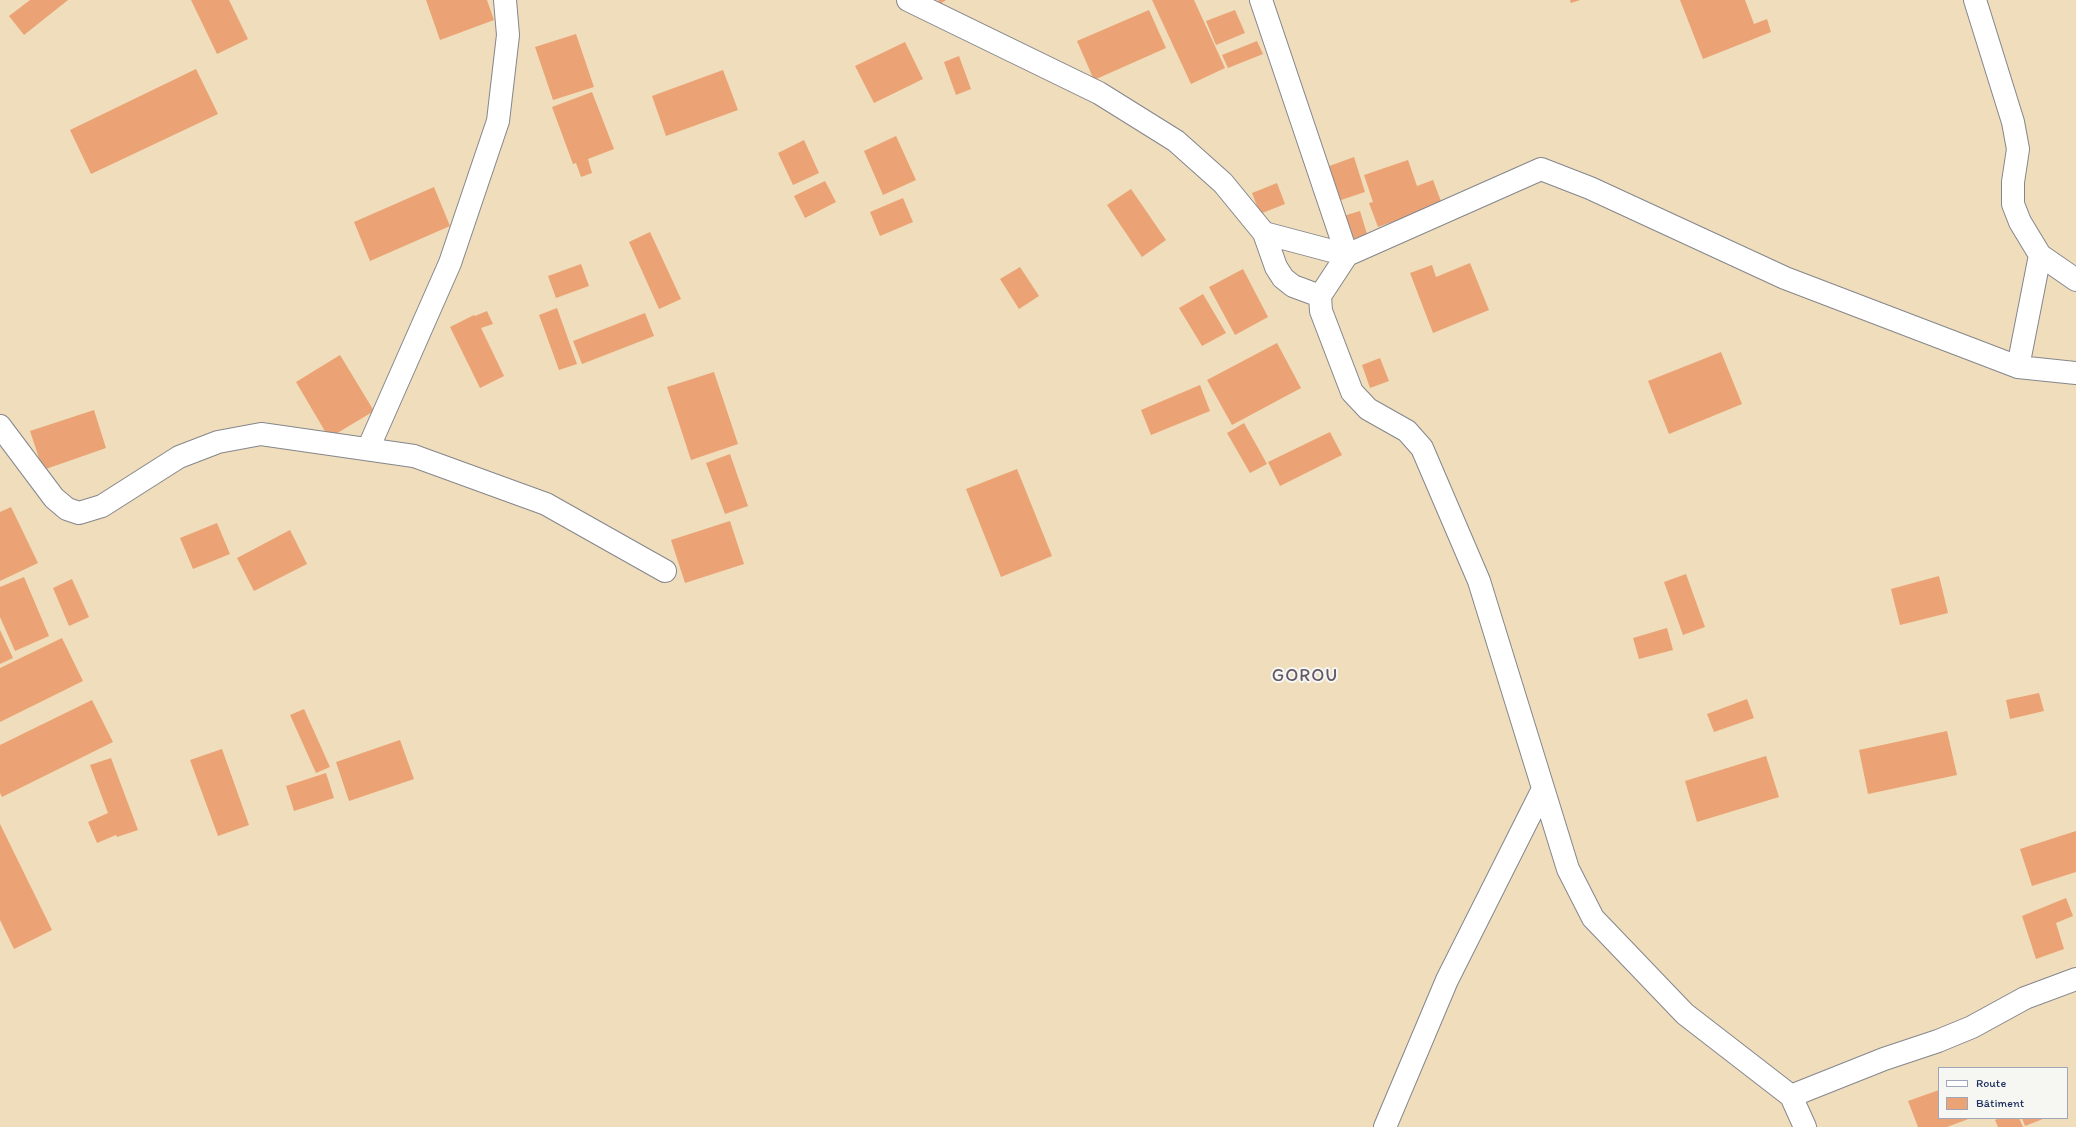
<!DOCTYPE html>
<html>
<head>
<meta charset="utf-8">
<style>
  body { margin:0 }
  #map { position:relative; width:2076px; height:1127px; overflow:hidden; background:#efddbb; font-family:Itim,sans-serif }
  canvas { display:block }
  .legend { position:absolute; left:1938px; top:1067px; width:130px; height:52px; box-sizing:border-box; background:#f6f6f2; border:1px solid #9ea6b7; margin:0; padding:5px 7px; list-style:none; font-size:12px; color:#1b2f5e }
  .legend li { display:flex; align-items:center; gap:8px; height:20px }
  .legend b { width:20px; border:1px solid #9ea6b7 }
</style>
</head>
<body>
<div id="map">
<canvas width="2076" height="1127"></canvas>
<ul class="legend">
<li><b style="height:5px;background:#fff"></b>Route</li>
<li><b style="height:11px;background:#eba375"></b>Bâtiment</li>
</ul>
</div>
<script>
const ctx = document.querySelector('canvas').getContext('2d');
ctx.lineJoin = 'round';
function fillPath(path, color) { ctx.fillStyle = color; ctx.fill(path, 'evenodd'); }
const shape = rows => new Path2D(rows.map(r => 'M' + r).join(''));
function trace(path, color, width, dash) { ctx.strokeStyle = color; ctx.lineWidth = width; ctx.lineCap = dash ? 'butt' : 'round'; ctx.setLineDash(dash || []); ctx.stroke(path); }
function write(font, color, halo, rows, align = 'center') {
  ctx.font = font + ' Itim,sans-serif'; ctx.lineWidth = 4; ctx.setLineDash([]); ctx.textBaseline = 'middle'; ctx.strokeStyle = halo; ctx.fillStyle = color; for (const [text, x, y, turn = 0] of rows) {
    ctx.save(); ctx.translate(x, y); ctx.rotate((+turn || 0) * Math.PI / 180); ctx.textAlign = isNaN(turn) ? turn : align; if (halo) ctx.strokeText(text, 0, 0); ctx.fillText(text, 0, 0); ctx.restore();
  }
}
fillPath(shape([
  [30,0,68,0,24,35,9,16],
  [191,0,229,0,248,39,217,54],
  [426,0,487,0,494,20,440,40],
  [938,0,946,0,940,4],
  [1152,0,1194,0,1225,68,1191,84],
  [1570,0,1580,0,1571,3],
  [1680,0,1745,0,1754,24,1767,19,1771,32,1703,59],
  [1149,10,1166,48,1094,80,1077,41],
  [1235,10,1245,33,1216,45,1206,21],
  [576,34,594,87,553,100,535,47],
  [1257,41,1263,54,1228,68,1222,55],
  [905,42,923,79,874,103,855,66],
  [959,56,971,89,956,95,944,62],
  [196,69,218,114,91,174,70,130],
  [723,70,738,110,666,136,652,96],
  [592,92,614,149,588,159,592,173,581,177,576,163,573,164,552,107],
  [896,136,916,180,883,195,864,151],
  [804,140,819,173,793,185,778,153],
  [1354,157,1365,192,1335,202,1324,168],
  [1408,160,1417,186,1433,180,1442,204,1378,227,1369,203,1373,202,1364,175],
  [825,181,836,202,805,218,794,196],
  [1277,183,1285,204,1260,214,1252,193],
  [434,187,450,226,370,261,354,222],
  [1131,189,1166,240,1142,257,1107,205],
  [903,198,913,222,880,236,870,212],
  [1360,211,1367,234,1347,241,1340,217],
  [650,232,681,299,659,309,629,242],
  [1470,263,1489,310,1433,333,1410,273,1432,265,1436,277],
  [581,264,589,286,556,298,548,276],
  [1020,267,1039,296,1019,309,1000,279],
  [1243,269,1268,317,1235,335,1209,287],
  [1203,294,1226,333,1202,346,1179,308],
  [557,308,577,364,559,370,539,315],
  [487,311,493,324,481,328,504,376,480,388,450,327,474,315,475,316],
  [645,313,654,336,582,364,573,341],
  [1277,343,1301,388,1232,425,1207,380],
  [1721,352,1742,404,1669,434,1648,381],
  [340,355,374,411,329,438,296,382],
  [1380,358,1389,381,1370,388,1362,365],
  [714,372,738,444,691,460,667,387],
  [1200,385,1210,411,1151,435,1141,410],
  [94,410,106,448,43,470,30,431],
  [1244,423,1267,464,1250,473,1227,433],
  [1330,432,1342,455,1280,486,1268,462],
  [730,454,748,506,725,514,706,463],
  [1017,469,1052,556,1001,577,966,489],
  [11,507,38,563,0,581,0,512],
  [730,521,744,564,685,583,671,540],
  [217,523,230,554,193,569,180,538],
  [290,530,307,564,254,591,237,558],
  [1686,574,1705,627,1683,635,1664,582],
  [1939,576,1948,613,1900,625,1891,589],
  [24,577,49,636,15,651,0,617,0,587],
  [72,579,89,617,69,626,53,588],
  [1667,628,1673,650,1639,659,1633,638],
  [0,630,13,658,0,664],
  [62,638,83,681,0,722,0,668],
  [2039,693,2044,711,2010,719,2006,700],
  [1747,699,1754,718,1714,732,1707,714],
  [92,700,113,742,2,797,0,793,0,745],
  [304,709,330,767,316,773,290,715],
  [1947,731,1957,775,1868,794,1859,750],
  [400,740,414,779,349,801,336,762],
  [222,749,249,825,218,836,190,760],
  [1766,756,1779,797,1697,822,1685,781],
  [111,758,138,830,117,837,116,835,97,843,88,822,108,813,90,765],
  [326,773,334,798,294,811,286,786],
  [0,824,52,930,14,949,0,920],
  [2076,831,2076,872,2032,886,2020,849],
  [2066,898,2073,916,2056,923,2064,949,2036,959,2022,916],
  [1939,1090,1939,1118,1971,1118,1947,1127,1918,1127,1908,1101],
  [2000,1118,2019,1118,2023,1127,1998,1127,1995,1120],
  [2022,1118,2042,1118,2043,1119,2025,1126]
]), '#eba375');
const minor = shape([
  [908,0,1099,93,1176,141,1223,183,1264,233,1276,267,1283,278,1293,286,1320,296],
  [1261,0,1347,255,1541,169,1590,188,1785,278,2018,367,2076,373],
  [1975,0,2013,122,2018,149,2013,182,2013,204,2020,222,2040,255,2076,280],
  [1264,233,1347,255,1320,296,1321,311,1352,392,1368,409,1407,431,1422,448,1479,581,1568,869,1593,918,1685,1014,1791,1096,1805,1127],
  [2018,367,2040,255],
  [0,426,54,498,67,509,79,513,102,506,179,457,218,442,261,434,414,456,546,504,665,571],
  [368,449,450,263,498,121,508,35,505,0],
  [1791,1096,1884,1059,1938,1041,1972,1027,2025,998,2076,979],
  [1385,1127,1447,980,1543,789]
]);
trace(minor, '#85868c', 24);
trace(minor, '#fff', 22);
ctx.letterSpacing = '1px';
write('18px', '#645866', '#f6f6f2', [
  ["GOROU",1305,676]
]);
ctx.letterSpacing = '0px';
</script>
</body>
</html>
